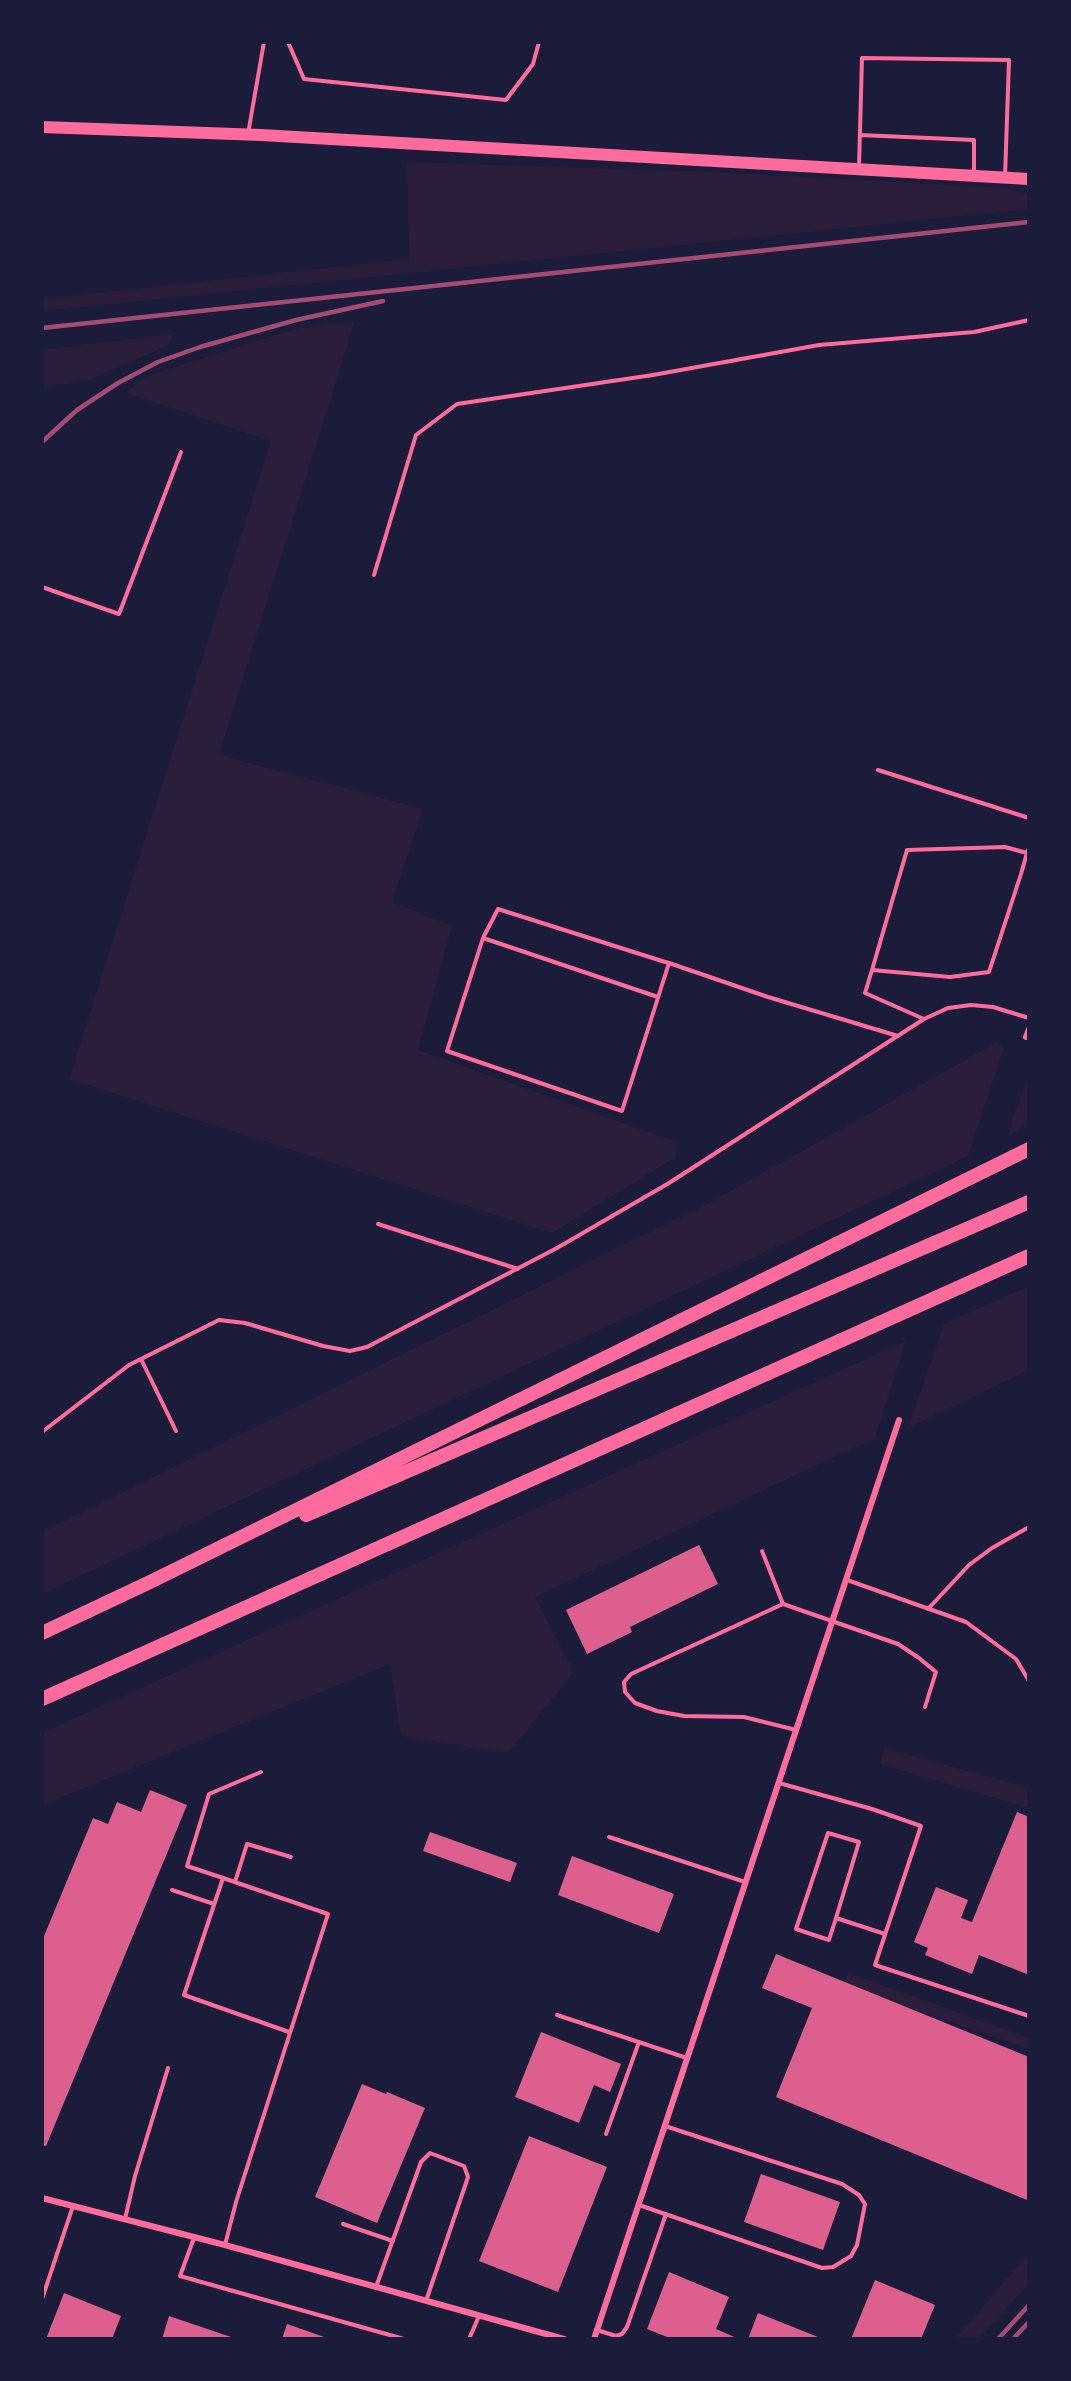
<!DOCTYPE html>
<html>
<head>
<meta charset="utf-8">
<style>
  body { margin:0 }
  #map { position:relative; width:1071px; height:2381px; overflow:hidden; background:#1b1b3a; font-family:"IBM Plex Sans",sans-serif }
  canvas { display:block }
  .frame { position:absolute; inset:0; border:44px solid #1b1b3a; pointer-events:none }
</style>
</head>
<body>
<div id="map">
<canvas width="1071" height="2381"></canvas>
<div class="frame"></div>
</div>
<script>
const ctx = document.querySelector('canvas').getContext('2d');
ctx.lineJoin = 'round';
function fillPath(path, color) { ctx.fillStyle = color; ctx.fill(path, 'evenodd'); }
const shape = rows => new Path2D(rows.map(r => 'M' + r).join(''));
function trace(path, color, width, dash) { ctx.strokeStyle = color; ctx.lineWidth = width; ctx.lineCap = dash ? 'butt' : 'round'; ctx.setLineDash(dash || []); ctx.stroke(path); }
fillPath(shape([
  [407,162,714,172,1004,188,1029,194,1029,209,42,311,42,299,409,259],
  [355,321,219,755,423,809,392,902,452,926,418,1050,676,1142,676,1157,552,1233,69,1079,271,441,126,393,144,377,292,330],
  [173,334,169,345,89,380,42,387,42,350],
  [996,1043,1004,1048,968,1156,42,1594,42,1532,707,1204],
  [1029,1075,1029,1124,1008,1135,1013,1116],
  [1029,1286,1029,1370,908,1428,944,1324],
  [906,1341,875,1438,535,1597,574,1672,508,1753,401,1736,390,1664,42,1805,42,1733],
  [884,1748,1029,1788,1029,1808,880,1764],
  [848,1973,1029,2038,1029,2049,844,1985],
  [1029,2253,1029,2283,979,2339,955,2339]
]), '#2a1e3b');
fillPath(shape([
  [699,1545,718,1584,630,1627,632,1632,587,1654,566,1610],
  [150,1790,187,1805,46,2146,42,2145,42,1941,93,1818,108,1824,117,1802,141,1812],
  [1017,1812,1029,1817,1029,1975,979,1955,972,1974,925,1955,928,1948,914,1942,936,1887,968,1900,961,1918,972,1922],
  [430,1832,517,1863,510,1882,423,1851],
  [572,1856,674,1894,659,1933,558,1895],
  [776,1954,1029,2057,1029,2195,1027,2200,776,2097,812,2008,762,1988],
  [541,2032,621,2064,610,2092,594,2085,579,2123,515,2097],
  [362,2084,386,2094,387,2092,425,2108,377,2223,315,2197],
  [529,2136,607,2167,558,2292,479,2261],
  [761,2174,840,2202,823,2250,744,2222],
  [669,2272,729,2297,716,2329,739,2339,672,2339,647,2329],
  [875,2280,935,2305,921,2339,851,2339],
  [64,2293,121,2316,112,2339,46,2339],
  [758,2313,823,2339,748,2339],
  [169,2316,237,2339,162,2339],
  [287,2324,330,2339,282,2339]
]), '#dd5f8e');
trace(shape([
  [288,42,304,79,506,100,533,64,539,42],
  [248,134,264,42],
  [860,135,974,140,974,173],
  [859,167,862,58,1009,60,1005,177],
  [374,575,416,435,457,404,653,375,819,345,974,332,1029,320],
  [42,587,119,614,181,452],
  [878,770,1029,818],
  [1027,853,1005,847,907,850,872,970,950,977,989,972,1021,874,1027,853,1029,848],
  [483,938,658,997],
  [669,963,622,1111,447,1051,483,938,498,909,662,961,669,963,768,997,898,1036],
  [872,970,865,993,924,1019],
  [378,1224,518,1269],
  [141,1359,176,1431],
  [42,1432,129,1365,219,1320,245,1323,323,1346,350,1351,367,1347,557,1248,669,1183,924,1019,948,1008,971,1005,993,1007,1029,1018],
  [762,1551,783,1604],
  [847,1580,966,1622,1016,1659,1029,1681],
  [928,1609,969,1565,992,1548,1029,1527],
  [796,1730,744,1717,684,1716,657,1711,635,1703,625,1692,624,1682,631,1674,783,1604,898,1644,919,1658,936,1672,925,1707],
  [261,1772,209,1794,187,1866,223,1878,184,1995,289,2032],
  [779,1783,872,1809,921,1826,875,1965,1029,2016],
  [609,1837,745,1882],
  [223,1878,328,1914,236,2202,225,2245],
  [235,1882,247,1844,291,1857],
  [172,1890,214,1904],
  [836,1918,829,1940,796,1929,828,1833,859,1842,836,1918,885,1934],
  [557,2015,687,2058],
  [606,2134,639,2042],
  [639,2205,822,2268,833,2267,851,2256,857,2245,865,2204,859,2195,842,2184,665,2126],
  [125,2219,135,2176,168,2068],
  [343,2224,393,2241],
  [194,2238,180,2276,404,2339],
  [376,2287,421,2162,430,2153,464,2166,468,2177,426,2301],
  [42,2299,73,2206],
  [597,2330,616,2336,622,2334,627,2327,666,2214],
  [469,2339,479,2316]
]), '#ff6b9d', 4);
trace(shape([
  [1026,1037,1029,1029],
  [42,2198,225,2245,564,2339],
  [594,2339,899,1420]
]), '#ff6b9d', 6);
trace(shape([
  [42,127,261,135,1029,179]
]), '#ff6b9d', 12);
trace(shape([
  [306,1515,1029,1202],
  [42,1633,150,1582,1029,1149],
  [42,1699,1029,1256]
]), '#ff6b9d', 14);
trace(shape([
  [42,328,1029,222],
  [42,442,77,410,118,383,158,362,200,347,296,320,383,301],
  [998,2339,1029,2305],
  [1013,2339,1029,2322]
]), '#a44b75', 4.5);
</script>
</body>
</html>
